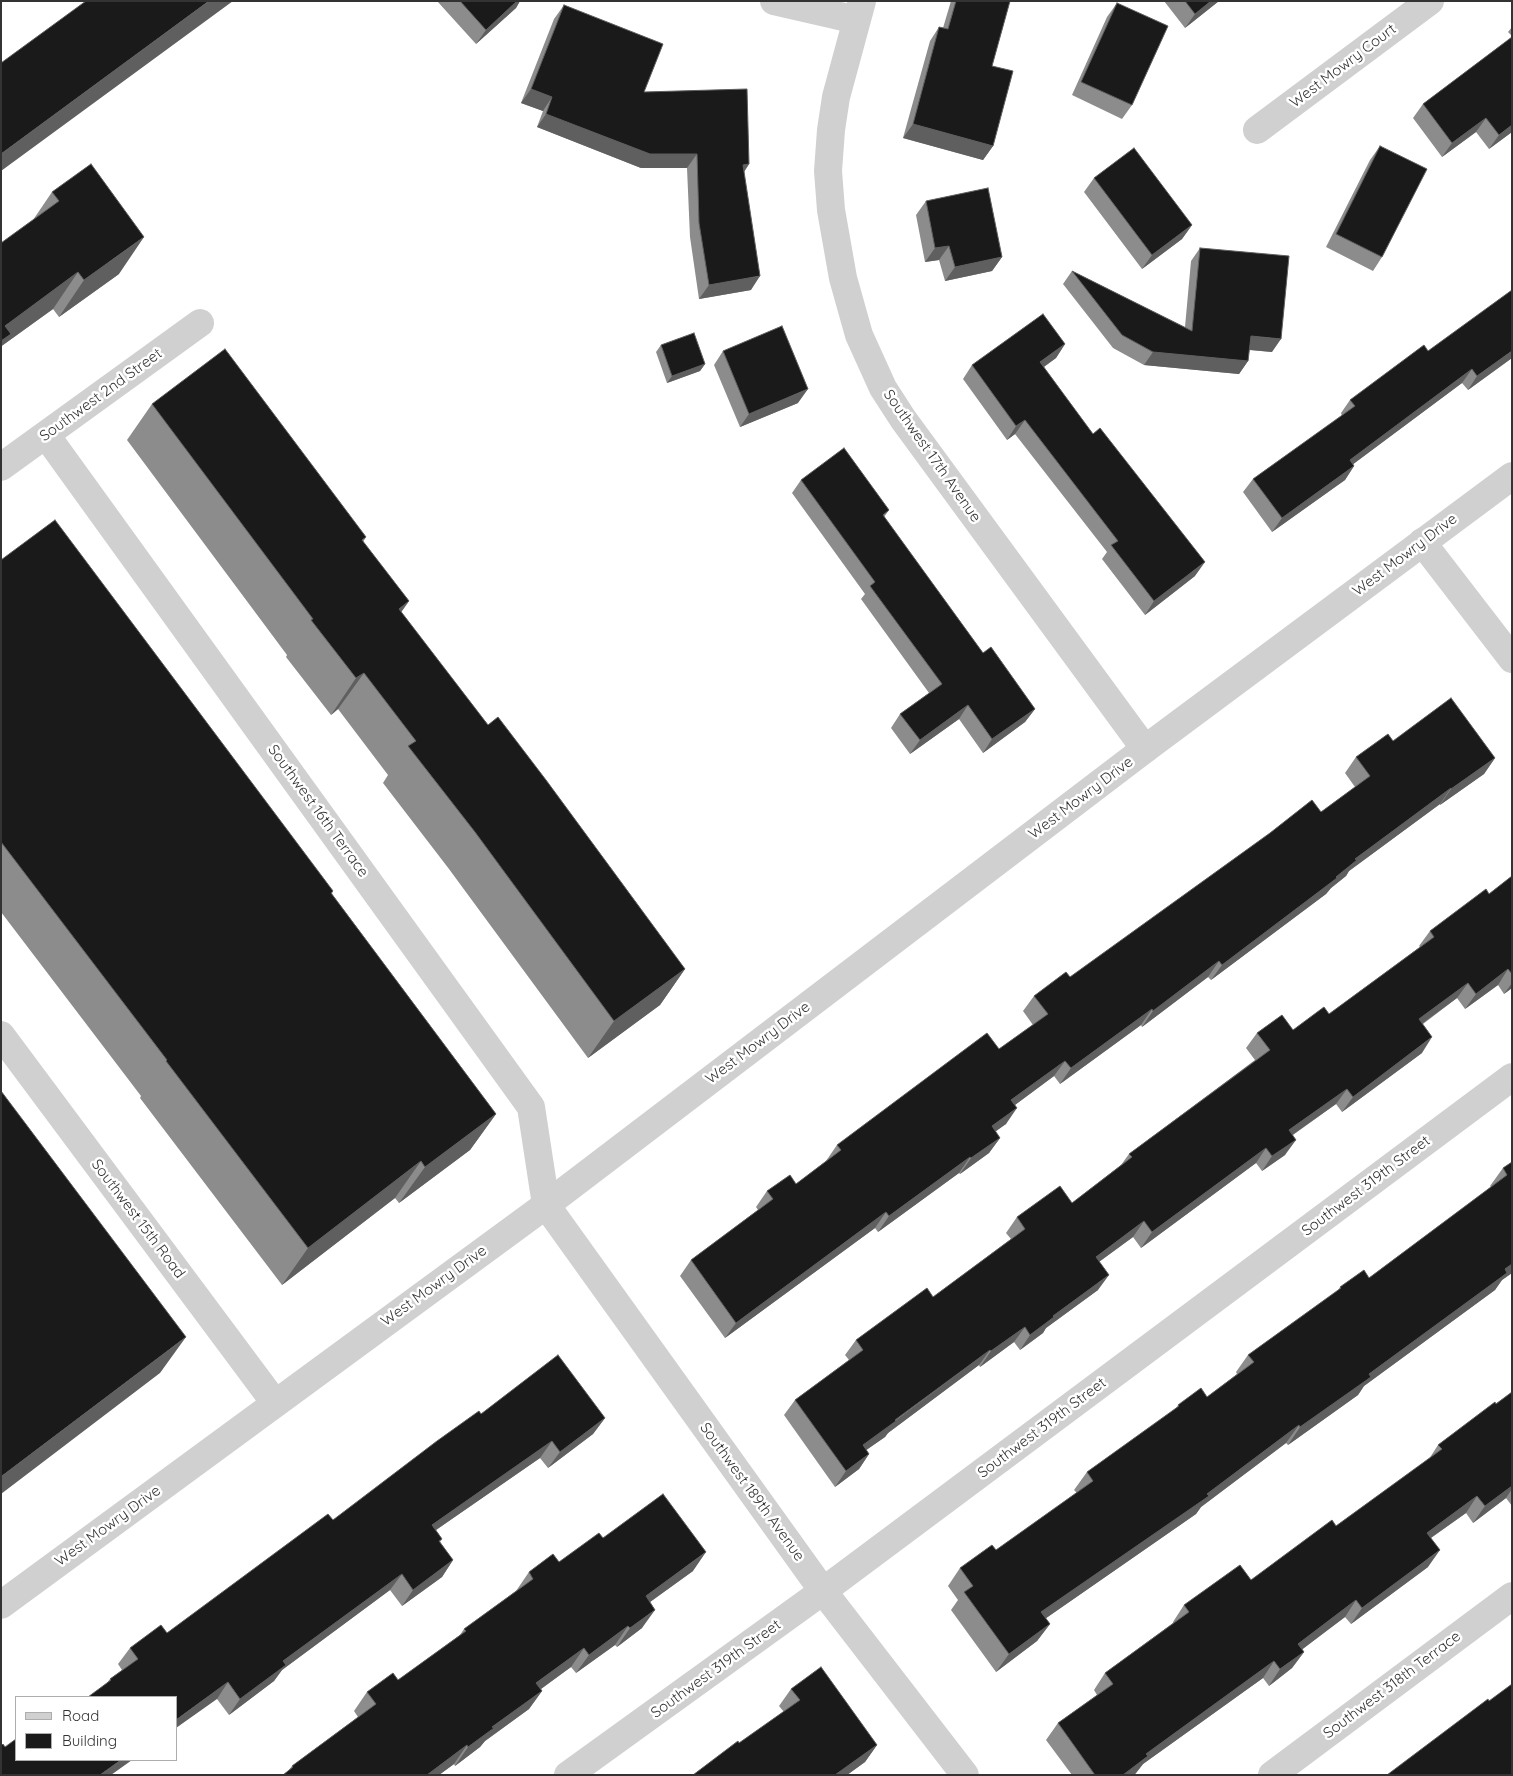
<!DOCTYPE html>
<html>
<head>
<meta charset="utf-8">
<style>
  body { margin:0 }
  #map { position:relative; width:1513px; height:1776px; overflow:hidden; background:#fff; font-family:Quicksand,sans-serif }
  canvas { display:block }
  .frame { position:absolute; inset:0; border:2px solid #333; pointer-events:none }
  .legend { position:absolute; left:15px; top:1696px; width:162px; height:65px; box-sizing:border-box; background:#fff; border:1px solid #adadad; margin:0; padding:6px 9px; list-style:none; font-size:15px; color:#333 }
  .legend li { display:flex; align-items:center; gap:10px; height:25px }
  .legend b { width:25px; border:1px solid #adadad }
</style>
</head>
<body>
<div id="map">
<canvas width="1513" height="1776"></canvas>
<div class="frame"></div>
<ul class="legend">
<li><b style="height:6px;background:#d0d0d0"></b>Road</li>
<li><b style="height:14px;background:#1a1a1a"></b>Building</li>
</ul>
</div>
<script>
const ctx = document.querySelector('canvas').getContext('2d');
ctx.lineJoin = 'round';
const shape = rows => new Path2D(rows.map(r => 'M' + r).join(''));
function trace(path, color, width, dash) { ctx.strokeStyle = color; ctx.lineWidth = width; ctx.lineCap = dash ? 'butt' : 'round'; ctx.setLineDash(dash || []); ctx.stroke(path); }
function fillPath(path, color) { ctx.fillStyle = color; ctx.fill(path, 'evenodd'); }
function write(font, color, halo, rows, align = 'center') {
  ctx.font = font + ' Quicksand,sans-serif'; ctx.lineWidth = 5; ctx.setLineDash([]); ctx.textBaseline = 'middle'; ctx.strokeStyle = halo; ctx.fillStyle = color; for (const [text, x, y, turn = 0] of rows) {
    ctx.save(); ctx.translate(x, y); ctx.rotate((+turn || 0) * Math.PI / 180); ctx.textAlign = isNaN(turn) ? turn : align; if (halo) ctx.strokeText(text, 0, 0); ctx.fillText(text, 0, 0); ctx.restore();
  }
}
trace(shape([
  [774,1,857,20],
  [862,1,836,97,831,130,828,171,831,210,843,278,859,335,883,388,903,419,1145,749],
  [1257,130,1430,1],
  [46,435,531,1107,546,1205,823,1591,965,1775],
  [1,467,200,323],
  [1422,542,1512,659],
  [1,1035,275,1403],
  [568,1775,823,1591,1512,1077],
  [1272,1775,1512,1596]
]), '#d0d0d0', 28);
trace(shape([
  [1,1605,546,1205,1145,749,1512,476]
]), '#d0d0d0', 28);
fillPath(shape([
  [437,1,520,1,516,8,476,44],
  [951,1,1010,1,992,66,993,146,983,160,903,138,930,41,939,27,943,28],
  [1164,1,1219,1,1185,28],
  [1117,3,1132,105,1122,119,1072,95,1107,17],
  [564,5,644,92,749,164,744,172,751,290,699,299,690,237,687,168,641,168,537,127,543,111,521,103,554,19],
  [1512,27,1512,36,1508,32],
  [1512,37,1512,132,1489,149,1476,132,1442,157,1413,118,1423,104],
  [1380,146,1382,257,1373,271,1326,247,1370,160],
  [1094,178,1192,225,1182,239,1142,269,1084,192],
  [52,192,119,274,59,317,53,309,3,345,33,220],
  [926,201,1002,257,992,271,945,281,939,260,925,262,916,215],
  [1200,248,1272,352,1249,350,1248,361,1239,374,1144,365,1113,348,1063,284,1072,271,1185,327,1191,261],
  [1065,344,1056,358,1044,367,1195,576,1145,615,1102,559,1107,552,1015,434,1007,440,963,379,972,365],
  [661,345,705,364,700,371,667,383,656,352],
  [723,351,798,403,740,427,714,365],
  [1428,351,1512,358,1468,390,1462,383,1353,464,1354,466,1345,480,1272,532,1243,492,1253,479,1342,416,1341,413,1350,400],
  [152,404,366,537,363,542,409,601,401,612,488,725,685,969,660,1005,588,1058,449,869,383,783,388,775,338,709,331,715,286,657,287,655,127,440],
  [801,480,889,510,884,517,983,653,1035,709,1025,722,983,753,959,719,910,754,891,728,900,714,929,693,861,599,865,594,792,493],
  [1,560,333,891,332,894,496,1114,470,1150,399,1203,395,1198,282,1285,140,1098,141,1096,1,912],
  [1393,741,1495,758,1484,774,1440,805,1440,804,1349,871,1346,876,1331,888,1326,894,1211,980,1208,977,1142,1027,1141,1025,1060,1084,1054,1076,1015,1105,1006,1124,995,1131,1000,1138,989,1153,960,1174,959,1173,878,1232,875,1228,725,1338,680,1276,691,1260,758,1210,756,1207,767,1191,796,1184,826,1161,837,1145,999,1049,1033,1025,1023,1011,1034,996,1070,977,1321,812,1355,787,1345,773,1356,757],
  [1512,876,1512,988,1504,994,1498,985,1465,1009,1457,998,1423,1024,1422,1053,1342,1112,1336,1104,1293,1135,1285,1155,1262,1171,1256,1163,1141,1248,1133,1237,1099,1262,1098,1290,1046,1328,1043,1333,1020,1350,1014,1342,980,1367,979,1365,888,1433,885,1437,866,1450,869,1454,859,1469,835,1487,784,1415,795,1400,849,1360,845,1355,856,1340,933,1297,1011,1239,1006,1233,1017,1217,1072,1203,1121,1165,1129,1154,1255,1060,1246,1048,1257,1033,1293,1030,1329,1014,1420,947,1419,946,1430,931,1489,894],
  [1512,1162,1512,1273,1502,1280,1495,1290,1364,1386,1358,1395,1288,1445,1286,1443,1201,1507,1196,1514,1046,1618,1050,1624,1037,1641,996,1672,951,1610,958,1600,948,1586,960,1568,996,1550,1077,1493,1074,1490,1087,1472,1176,1409,1178,1405,1207,1397,1237,1374,1236,1372,1248,1355,1338,1291,1340,1287,1369,1278,1491,1187,1490,1186,1503,1168],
  [1512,1392,1512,1506,1506,1498,1473,1523,1466,1513,1431,1538,1428,1567,1351,1624,1345,1617,1302,1649,1304,1652,1292,1668,1269,1686,1263,1678,1143,1764,1136,1773,1134,1775,1072,1775,1046,1740,1058,1723,1097,1695,1094,1690,1105,1673,1173,1623,1173,1622,1184,1605,1251,1580,1336,1526,1429,1459,1438,1445],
  [481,1414,605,1418,593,1434,548,1468,540,1458,436,1530,442,1539,440,1542,453,1560,442,1577,402,1606,390,1590,282,1670,274,1681,229,1715,217,1699,107,1683,110,1679,122,1670,118,1664,130,1648,167,1633,333,1520],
  [603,1538,693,1571,650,1602,642,1628,617,1647,615,1645,576,1673,571,1667,541,1689,542,1691,529,1709,485,1741,480,1747,455,1766,454,1764,439,1775,283,1775,289,1770,292,1766,358,1717,354,1711,367,1692,398,1680,460,1635,464,1629,516,1591,529,1572,559,1562],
  [791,1689,877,1745,865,1762,847,1775,693,1775,784,1712,779,1706]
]), '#8c8c8c');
fillPath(shape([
  [209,1,233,1,1,171,1,154],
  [517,1,520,1,516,8,476,44,486,30],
  [1211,1,1219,1,1185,28,1195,14],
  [531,89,552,97,543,111,521,103],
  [546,114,697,154,687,168,641,168,537,127],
  [1486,118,1476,132,1442,157,1452,143],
  [913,124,993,146,983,160,903,138],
  [1512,125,1512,132,1489,149,1499,135],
  [749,164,740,178,743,165],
  [1192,225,1182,239,1142,269,1152,255],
  [144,237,119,274,59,317,84,280],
  [949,246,939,260,925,262,935,248],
  [1002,257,992,271,945,281,955,267],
  [78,272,53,309,3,345,1,347,1,331,5,326],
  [760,276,751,290,699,299,709,285],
  [1251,336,1281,339,1272,352,1241,349],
  [1065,344,1056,358,1031,376,1040,362],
  [1512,351,1512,358,1468,390,1477,376],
  [1153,352,1248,361,1239,374,1144,365],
  [705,364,700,371,667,383,672,376],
  [1472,369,1462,383,1340,474,1350,460],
  [808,389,798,403,740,427,749,414],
  [1025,420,1015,434,1007,440,1016,426],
  [1354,466,1345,480,1272,532,1282,518],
  [1205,562,1195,576,1145,615,1154,601],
  [409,601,383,638,399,609],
  [364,673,338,709,331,715,356,678],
  [968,705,959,719,910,754,920,740],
  [1035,709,1025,722,983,753,992,739],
  [1495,758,1484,774,1440,805,1451,789],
  [1451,788,1440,804,1349,871,1346,876,1331,888,1326,894,1211,980,1222,965,1336,877,1355,859],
  [1219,961,1208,977,1142,1027,1153,1011],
  [685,969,660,1005,588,1058,614,1021],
  [1508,969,1498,985,1465,1009,1476,994],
  [1468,983,1457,998,1408,1034,1419,1019],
  [1512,983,1512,988,1504,994],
  [1152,1009,1141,1025,1060,1084,1071,1068],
  [1432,1037,1422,1053,1342,1112,1353,1097],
  [1065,1061,1054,1076,1000,1116,1011,1100],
  [1347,1089,1336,1104,1278,1145,1289,1130],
  [1017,1108,1006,1124,981,1142,992,1126],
  [496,1114,470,1150,399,1203,425,1167],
  [1000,1138,989,1153,960,1174,971,1158],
  [1296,1140,1285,1155,1262,1171,1272,1156],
  [1266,1148,1256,1163,1141,1248,1152,1232],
  [970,1157,959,1173,878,1232,889,1216],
  [421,1161,395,1198,282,1285,308,1248],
  [886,1212,875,1228,725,1338,736,1323],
  [1144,1221,1133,1237,1085,1272,1096,1257],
  [1512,1264,1512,1273,1502,1280,1495,1290,1364,1386,1358,1395,1288,1445,1300,1427],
  [1109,1275,1098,1290,1046,1328,1043,1333,1020,1350,1030,1335,1053,1316],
  [1025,1327,1014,1342,980,1367,991,1351],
  [186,1337,160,1373,1,1494,2,1476],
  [990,1350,979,1365,888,1433,885,1437,852,1460,863,1445],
  [605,1418,593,1434,548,1468,560,1452],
  [1299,1425,1286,1443,1201,1507,1196,1514,1029,1630,1041,1612,1207,1494],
  [552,1441,540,1458,420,1541,432,1525],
  [869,1454,859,1469,835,1487,846,1471],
  [1512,1486,1512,1489,1506,1498,1473,1523,1485,1506],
  [1477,1496,1466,1513,1415,1549,1427,1533],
  [1440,1550,1428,1567,1351,1624,1362,1608],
  [706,1552,693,1571,632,1615,646,1596],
  [453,1560,442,1577,402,1606,413,1590],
  [402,1574,390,1590,282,1670,274,1681,229,1715,240,1699,283,1661],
  [1356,1600,1345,1617,1287,1661,1298,1644],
  [655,1610,642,1628,617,1647,630,1628],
  [1050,1624,1037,1641,996,1672,1009,1654],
  [628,1626,615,1645,576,1673,589,1655],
  [584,1648,571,1667,523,1702,536,1683],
  [1304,1652,1292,1668,1269,1686,1280,1669],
  [1274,1661,1263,1678,1143,1764,1136,1773,1134,1775,1123,1775,1146,1754],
  [228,1682,217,1699,176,1728,176,1720],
  [542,1691,529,1709,485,1741,480,1747,455,1766,468,1747,492,1727],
  [467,1745,454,1764,439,1775,427,1775],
  [877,1745,865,1762,847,1775,835,1775],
  [121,1760,132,1760,111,1775,100,1775]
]), '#5f5f5f');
const building = shape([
  [86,1,209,1,1,154,1,63,86,1],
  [460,1,517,1,486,30,460,1],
  [956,1,1010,1,992,66,1013,71,993,146,913,124,939,27,948,29,956,1],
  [1185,1,1211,1,1195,14,1185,1],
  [1117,3,1168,26,1132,105,1081,82,1117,3],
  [564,5,663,44,644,92,747,89,749,164,743,165,760,276,709,285,699,223,697,154,650,154,546,114,552,97,531,89,564,5],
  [1512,37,1512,125,1499,135,1486,118,1452,143,1423,104,1512,37],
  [1380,146,1427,169,1382,257,1336,234,1380,146],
  [1134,148,1192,225,1152,255,1094,178,1134,148],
  [91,164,144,237,84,280,78,272,5,326,11,334,1,341,1,243,59,201,52,192,91,164],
  [988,188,1002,257,955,267,949,246,935,248,926,201,988,188],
  [1200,248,1289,256,1281,339,1251,336,1248,361,1153,352,1122,335,1072,271,1192,331,1200,248],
  [1512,290,1512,351,1477,376,1472,369,1350,460,1354,466,1282,518,1253,479,1355,406,1350,400,1424,345,1428,351,1512,290],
  [1043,314,1065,344,1040,362,1093,434,1100,428,1205,562,1154,601,1111,545,1118,541,1025,420,1016,426,972,365,1043,314],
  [782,326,808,389,749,414,723,351,782,326],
  [694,333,705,364,672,376,661,345,694,333],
  [225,349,366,537,362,540,409,601,399,609,488,725,498,717,546,780,685,969,614,1021,475,832,408,746,416,741,364,673,356,678,311,620,313,619,152,404,225,349],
  [844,448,889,510,883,515,983,653,991,647,1035,709,992,739,968,705,920,740,900,714,942,684,870,586,875,582,801,480,844,448],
  [55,520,333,891,331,893,496,1114,425,1167,421,1161,308,1248,166,1061,167,1060,1,842,1,560,55,520],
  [1451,698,1495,758,1451,789,1451,788,1355,859,1357,860,1336,877,1337,878,1222,965,1219,961,1153,1011,1152,1009,1071,1068,1065,1061,1011,1100,1017,1108,992,1126,1000,1138,971,1158,970,1157,889,1216,886,1212,736,1323,691,1260,773,1199,767,1191,790,1175,796,1184,841,1150,837,1145,987,1033,999,1049,1048,1014,1034,996,1066,972,1070,977,1270,833,1312,800,1321,812,1370,776,1356,757,1388,734,1393,741,1451,698],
  [1512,876,1512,974,1508,969,1476,994,1468,983,1419,1019,1432,1037,1353,1097,1347,1089,1289,1130,1296,1140,1272,1156,1266,1148,1152,1232,1144,1221,1096,1257,1109,1275,1053,1316,1054,1317,1030,1335,1025,1327,991,1351,990,1350,895,1420,896,1421,863,1445,869,1454,846,1471,795,1400,863,1350,856,1340,927,1288,933,1297,1025,1229,1017,1217,1060,1186,1072,1203,1132,1157,1129,1154,1270,1050,1257,1033,1282,1015,1293,1030,1324,1007,1329,1014,1434,937,1430,931,1486,889,1489,894,1512,876],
  [1,1091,186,1337,2,1476,1,1476,1,1091],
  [1512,1162,1512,1264,1505,1269,1507,1273,1369,1374,1371,1377,1300,1427,1299,1425,1207,1494,1209,1496,1041,1612,1050,1624,1009,1654,964,1592,973,1586,960,1568,992,1545,996,1550,1093,1481,1087,1472,1179,1406,1178,1405,1201,1388,1207,1397,1254,1362,1248,1355,1341,1288,1340,1287,1364,1270,1369,1278,1507,1175,1503,1168,1512,1162],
  [558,1355,605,1418,560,1452,552,1441,432,1525,442,1539,439,1541,453,1560,413,1590,402,1574,283,1661,286,1665,240,1699,228,1682,176,1720,176,1697,88,1697,111,1680,110,1679,138,1659,130,1648,161,1625,167,1633,328,1514,333,1520,437,1441,479,1411,481,1414,558,1355],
  [1512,1392,1512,1486,1485,1506,1477,1496,1427,1533,1440,1550,1362,1608,1356,1600,1298,1644,1304,1652,1280,1669,1274,1661,1146,1754,1148,1756,1123,1775,1095,1775,1058,1723,1113,1684,1105,1673,1189,1612,1184,1605,1240,1565,1251,1580,1332,1520,1336,1526,1442,1449,1438,1445,1495,1402,1496,1404,1512,1392],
  [663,1494,706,1552,646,1596,655,1610,630,1628,628,1626,589,1655,584,1648,536,1683,542,1691,492,1727,494,1728,468,1747,467,1745,427,1775,283,1775,293,1767,292,1766,376,1704,367,1692,393,1673,398,1680,466,1631,464,1629,533,1579,529,1572,553,1554,559,1562,599,1533,603,1538,663,1494],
  [821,1667,877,1745,835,1775,693,1775,738,1741,739,1743,800,1700,791,1689,821,1667],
  [1512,1684,1512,1775,1387,1775,1488,1699,1489,1701,1512,1684],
  [16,1739,16,1760,121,1760,100,1775,1,1775,1,1746,3,1744,5,1747,16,1739]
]);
fillPath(building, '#1a1a1a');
trace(building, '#5f5f5f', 1);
write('15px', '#333', '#fff', [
  ["West Mowry Court",1343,66,-37],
  ["Southwest 2nd Street",101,395,-36],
  ["Southwest 17th Avenue",932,456,55],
  ["West Mowry Drive",1405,555,-37],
  ["West Mowry Drive",1081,798,-37],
  ["Southwest 16th Terrace",318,811,54],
  ["West Mowry Drive",758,1043,-37],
  ["Southwest 319th Street",1366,1186,-37],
  ["Southwest 15th Road",138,1219,53],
  ["West Mowry Drive",434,1286,-36],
  ["Southwest 319th Street",1042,1428,-37],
  ["Southwest 189th Avenue",752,1492,54],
  ["West Mowry Drive",108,1526,-36],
  ["Southwest 319th Street",716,1669,-36],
  ["Southwest 318th Terrace",1392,1685,-37]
]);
</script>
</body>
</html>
